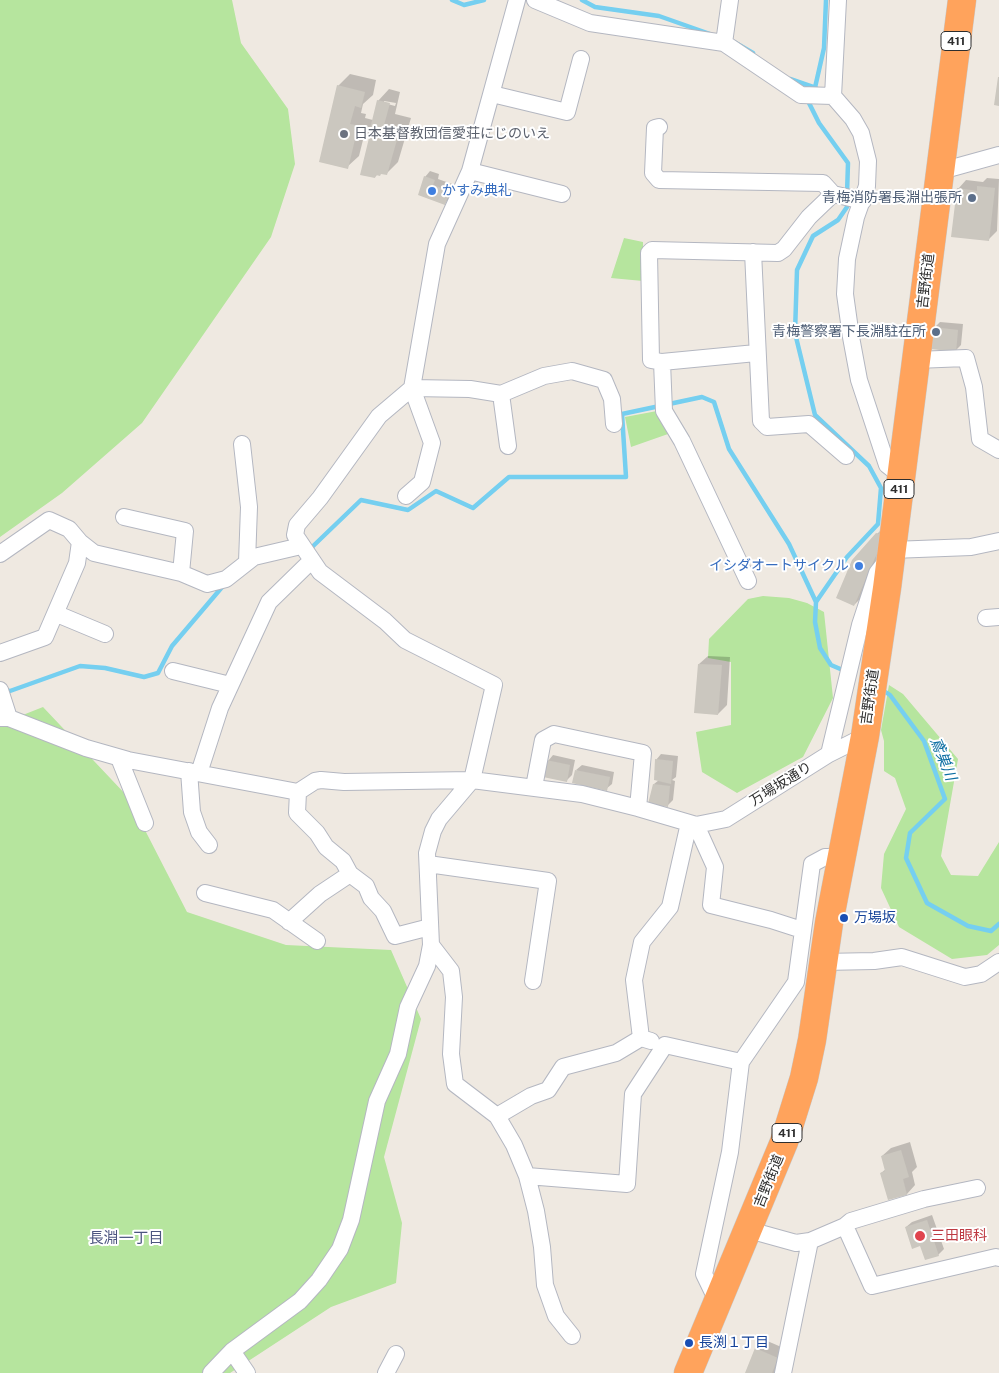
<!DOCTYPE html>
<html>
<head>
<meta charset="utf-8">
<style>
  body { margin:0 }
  canvas { display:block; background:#efe9e1 }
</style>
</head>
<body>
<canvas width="999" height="1373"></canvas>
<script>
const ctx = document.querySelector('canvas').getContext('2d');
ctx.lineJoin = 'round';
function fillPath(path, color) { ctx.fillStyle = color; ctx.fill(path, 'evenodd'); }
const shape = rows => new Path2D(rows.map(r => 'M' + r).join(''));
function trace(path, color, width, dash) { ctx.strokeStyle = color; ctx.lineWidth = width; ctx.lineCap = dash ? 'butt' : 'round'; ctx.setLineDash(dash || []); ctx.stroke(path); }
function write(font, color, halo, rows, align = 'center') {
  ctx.font = font + ' "Public Sans","Noto Sans JP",sans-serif'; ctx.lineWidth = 4; ctx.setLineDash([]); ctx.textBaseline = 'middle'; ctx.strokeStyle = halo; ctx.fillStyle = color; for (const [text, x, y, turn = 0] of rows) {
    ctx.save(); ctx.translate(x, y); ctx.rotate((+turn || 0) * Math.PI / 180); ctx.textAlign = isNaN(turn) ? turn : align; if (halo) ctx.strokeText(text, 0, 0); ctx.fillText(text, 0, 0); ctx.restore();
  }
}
fillPath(shape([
  [0,0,232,0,241,43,288,109,295,164,271,237,142,423,62,493,0,537],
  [624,238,643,242,643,281,611,278],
  [657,411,668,434,631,447,625,417],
  [763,596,789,598,807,603,824,612,833,698,803,757,737,793,702,772,696,732,731,725,731,662,708,658,709,639,748,599],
  [889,685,903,694,958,759,941,856,951,875,978,876,999,842,999,945,987,955,952,959,899,927,881,888,884,854,906,809,895,778,884,771,884,741,881,730],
  [43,707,128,797,187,912,286,945,391,950,421,1019,384,1157,402,1223,396,1283,331,1307,230,1373,0,1373,0,724]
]), '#b6e59e');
fillPath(shape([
  [350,74,376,80,373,95,363,104,361,113,366,114,365,118,373,120,378,101,389,89,400,92,395,114,411,118,398,162,386,174,378,174,375,177,370,137,364,136,359,156,347,167,338,86],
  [384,101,396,103,395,106,384,103],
  [430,171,439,174,438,179,455,185,450,198,445,203,425,177],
  [987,178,999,179,997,231,988,240,958,189,966,180,983,182],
  [940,322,963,324,961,345,955,351,934,328],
  [886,525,892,527,863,596,854,605,877,534],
  [708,656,730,657,727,705,718,714,699,664],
  [661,754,678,756,676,777,672,780,675,781,673,800,667,806,654,784,659,780,656,760],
  [553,755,575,760,572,775,566,781,548,761],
  [582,765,614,772,612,784,606,789,576,770],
  [910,1142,917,1167,912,1172,915,1185,907,1194,889,1199,881,1173,886,1169,882,1156,891,1148],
  [932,1215,944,1249,938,1255,921,1245,906,1227,912,1222],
  [765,1340,786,1349,776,1373,746,1373,756,1349]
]), '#0003');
trace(shape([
  [452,0,464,5,484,0],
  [582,0,595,7,659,16,710,34],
  [734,42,753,53],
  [790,79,816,88],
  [814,92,824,48,826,0],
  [810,99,809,103,819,123,848,163,847,194],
  [309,550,361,500,408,510,436,491,473,508,509,477,626,477,622,414,702,397,714,402,729,449,789,544,816,602,815,622,820,648,831,665,845,671],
  [816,602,847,557,878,524,881,488,869,466,815,415,795,333,797,270,813,236,838,220,847,207,847,202],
  [881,689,890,695,924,741,945,799,910,833,906,858,927,903,968,926,991,931,999,924],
  [4,690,10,691,80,666,105,668,144,677,158,673,172,646,223,586]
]), '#75cff0', 4.5);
fillPath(shape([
  [998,77,999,77,999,106,994,105],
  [337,85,365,92,361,108,355,106,350,124,355,125,354,130,369,133,377,100,390,103,384,125,400,129,387,175,381,174,380,176,376,175,375,178,360,175,369,138,356,135,348,169,319,162],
  [424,176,435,180,433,185,450,191,445,205,418,195],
  [977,186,995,188,989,241,951,237,957,188,977,191],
  [933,327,958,330,956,352,931,349],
  [876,533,885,535,854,606,836,598,852,560],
  [698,664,722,665,718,715,694,713],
  [655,759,673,761,671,784,654,780],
  [546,760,570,765,567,782,543,777],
  [575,770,610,777,607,791,572,783],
  [653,784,670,786,668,807,648,804],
  [901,1150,909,1177,903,1179,907,1195,888,1200,880,1173,885,1171,881,1156],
  [927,1220,939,1256,925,1260,920,1246,912,1249,905,1227],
  [755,1348,778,1358,772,1373,745,1373]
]), '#cbc7bf');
const street = shape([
  [517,0,470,171,437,244,412,388,379,416,320,498,297,525,295,535,320,572,385,621,405,640,494,685,472,780,439,819,433,831,427,853,431,945,451,971,454,997,451,1054,455,1084,497,1116,514,1145,527,1176,536,1211,542,1247,545,1285,556,1316,572,1336],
  [535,0,590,23,724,43,801,95,833,96,853,119,861,133,868,161,867,186,856,217,847,259,845,294,851,337,859,380,887,465,901,476],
  [724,43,730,0],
  [492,94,567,112,581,59],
  [833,96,838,0],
  [659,127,655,128,653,173,659,180,823,183,833,194],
  [470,171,562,194],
  [941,171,999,155],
  [753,252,761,421,767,427,809,424,846,456],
  [756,353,662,362,651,360,649,253,652,250,778,253,784,249,809,217,833,194,863,201],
  [916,360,966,358,974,387,980,439,999,450],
  [662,362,664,411,682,441,748,581],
  [501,394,508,446],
  [242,444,249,507,247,562],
  [406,496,422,482,432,443,412,388,470,389,501,394,544,376,572,371,604,380,612,399,614,424],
  [124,517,185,531,181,573],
  [892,550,971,547,999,541],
  [0,554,49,520,69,529,80,542,94,553,181,573,207,584,226,579,254,557,301,546],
  [57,614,105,634],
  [986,618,999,617],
  [0,653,45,637,77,563,80,542],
  [173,671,230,685],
  [0,690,9,718],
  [0,718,9,718,86,748,128,760,298,792,315,781,321,780,344,782,472,780,582,794,638,808,696,825,715,867,711,905,771,920,802,930],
  [829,754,860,625,877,573,884,564],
  [119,758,145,823],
  [189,771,192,812,199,832,209,845],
  [199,773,220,708,269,602,311,561],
  [534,787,543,740,554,734,643,753,638,808],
  [298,792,297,813,317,833,326,847,343,861,350,874,366,886,371,898,383,911,395,936,430,927],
  [696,825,726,819,829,754,865,736],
  [428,864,548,881,533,981],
  [205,893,273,910,317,941],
  [289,922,320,894,350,874],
  [823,962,874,961,902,957,965,977,981,974,999,962],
  [641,1038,634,980,642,942,670,907,689,823],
  [497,1116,531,1096,548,1090,563,1067,616,1053,641,1038,651,1041],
  [527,1176,627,1184,633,1094,665,1045,741,1062],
  [845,1226,851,1221,924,1199,977,1188],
  [749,1230,796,1243,810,1241,845,1226,872,1286,996,1257,999,1258],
  [718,1303,704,1274,730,1152,741,1062,796,982,812,864,825,857,841,857],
  [232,1351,247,1373],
  [211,1373,232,1351,300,1301,319,1280,340,1249,351,1220,377,1101,398,1054,408,1007,427,966,431,945],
  [386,1373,396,1354],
  [783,1373,810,1241]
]);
const highway = shape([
  [688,1373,784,1142,804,1078,812,1040,829,923,865,736,887,588,962,0]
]);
trace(street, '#b4b7c1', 18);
trace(highway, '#c9c9c9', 29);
trace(street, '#fff', 16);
trace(highway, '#ffa35c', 28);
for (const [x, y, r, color] of [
  [344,134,5,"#6b7280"],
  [432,191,5,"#3f7fe0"],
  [972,198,5,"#5c6f8a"],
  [936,332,5,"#5c6f8a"],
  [859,566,5,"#3f7fe0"],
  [844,918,5,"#1a4fb4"],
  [920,1236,6,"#e0444e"],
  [689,1343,5,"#1a4fb4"]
]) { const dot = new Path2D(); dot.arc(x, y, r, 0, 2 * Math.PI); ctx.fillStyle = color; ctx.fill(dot); trace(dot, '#fff', 2); }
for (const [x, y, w] of [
  [956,41,30],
  [899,489,30],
  [787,1133,30]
]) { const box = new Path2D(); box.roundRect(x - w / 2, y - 9.5, w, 19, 4); ctx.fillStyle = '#fff'; ctx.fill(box); trace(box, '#2e2e2e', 1); }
write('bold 12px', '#2e2e2e', null, [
  ["411",956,41],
  ["411",899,489],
  ["411",787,1133]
]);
write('14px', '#5b616d', '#fff', [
  ["日本基督教団信愛荘にじのいえ",354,134]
], 'left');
write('14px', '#366cbe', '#fff', [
  ["かすみ典礼",442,191],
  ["イシダオートサイクル",849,566,"right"]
], 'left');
write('14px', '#4e5e75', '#fff', [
  ["青梅消防署長淵出張所",962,198],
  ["青梅警察署下長淵駐在所",926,332]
], 'right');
write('14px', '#2e2e2e', '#fff', [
  ["吉野街道",926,281,-83],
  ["吉野街道",870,697,-82],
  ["万場坂通り",781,784,-32],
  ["吉野街道",769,1181,-68]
]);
write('14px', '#164399', '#fff', [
  ["万場坂",854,918],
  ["長渕１丁目",699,1343]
], 'left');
write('14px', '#be3a42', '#fff', [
  ["三田眼科",931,1236]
], 'left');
write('italic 15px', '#0d6fa3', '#fff', [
  ["鳶巣川",943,759,68]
]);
write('15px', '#4d5680', '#fff', [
  ["長淵一丁目",126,1238]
]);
</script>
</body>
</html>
